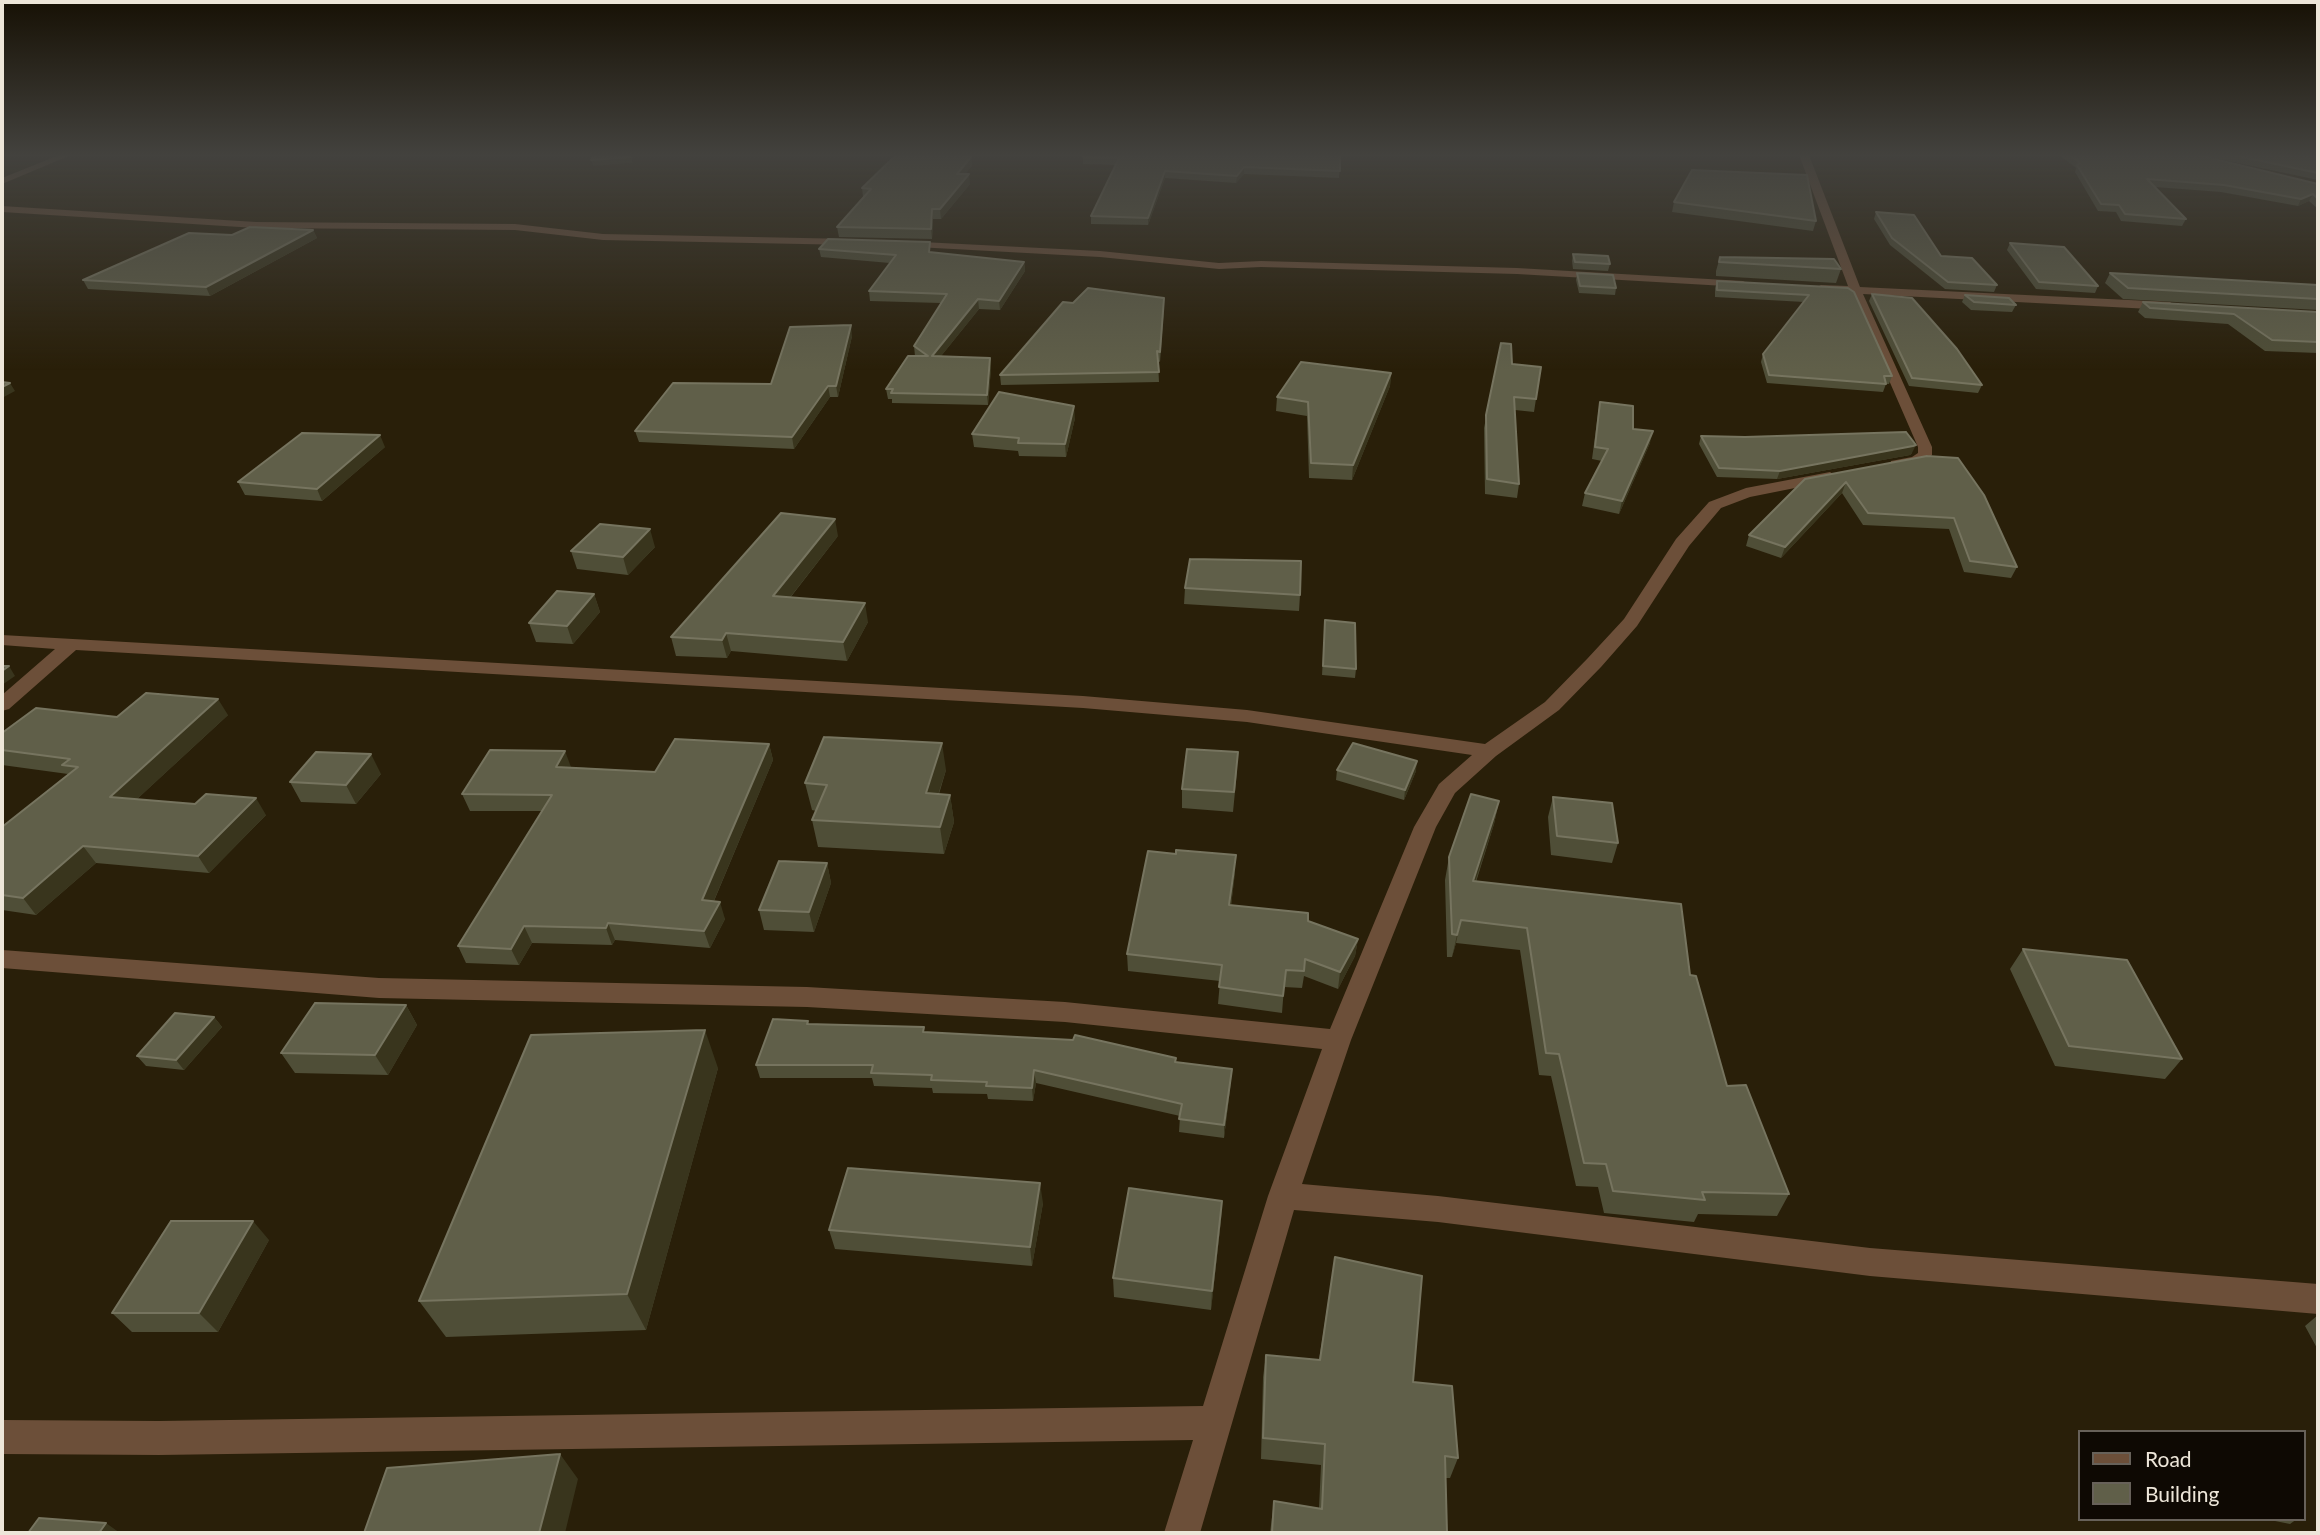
<!DOCTYPE html>
<html>
<head>
<meta charset="utf-8">
<style>
  body { margin:0 }
  #map { position:relative; width:2320px; height:1535px; overflow:hidden; background:#291f09; font-family:Lato,sans-serif }
  canvas { display:block }
  .frame { position:absolute; inset:0; border:4px solid #ede6d9; pointer-events:none }
  .legend { position:absolute; left:2078px; top:1430px; width:228px; height:91px; box-sizing:border-box; background:#0e0903; border:2px solid #676159; margin:0; padding:9px 12px; list-style:none; font-size:21px; color:#ede6d9 }
  .legend li { display:flex; align-items:center; gap:14px; height:35px }
  .legend b { width:35px; border:2px solid #676159 }
</style>
</head>
<body>
<div id="map">
<canvas width="2320" height="1535"></canvas>
<div class="frame"></div>
<ul class="legend">
<li><b style="height:9px;background:#6c4f39"></b>Road</li>
<li><b style="height:19px;background:#605f49"></b>Building</li>
</ul>
</div>
<script>
const ctx = document.querySelector('canvas').getContext('2d');
ctx.lineJoin = 'round';
const shape = rows => new Path2D(rows.map(r => 'M' + r).join(''));
function fillPath(path, color) { ctx.fillStyle = color; ctx.fill(path, 'evenodd'); }
function trace(path, color, width, dash) { ctx.strokeStyle = color; ctx.lineWidth = width; ctx.lineCap = dash ? 'butt' : 'round'; ctx.setLineDash(dash || []); ctx.stroke(path); }
fillPath(shape([
  [59,155,71,155,2,184,2,178,59,155],
  [1799,155,1809,155,1860,287,2170,302,2176,306,2170,310,1863,294,1932,447,1932,455,1921,464,1891,467,1891,461,1912,457,1918,453,1918,447,1851,293,1821,291,1815,288,1821,285,1848,286,1799,155],
  [2,206,256,222,515,224,603,234,852,239,857,242,852,245,603,240,515,230,256,228,2,212,2,206],
  [902,241,1100,251,1219,263,1261,261,1517,268,1743,281,1749,284,1743,287,1517,274,1261,267,1219,269,1100,257,898,246,897,244,902,241],
  [1830,472,1838,477,1835,480,1750,497,1721,508,1689,546,1637,626,1601,667,1559,710,1496,756,1455,793,1436,827,1351,1040,1302,1184,1438,1196,1870,1248,2318,1284,2318,1314,1870,1276,1438,1222,1294,1210,1200,1533,1164,1533,1193,1440,159,1455,2,1454,2,1420,159,1421,1203,1406,1268,1196,1322,1049,1065,1022,807,1007,379,998,2,968,2,950,379,978,807,987,1065,1002,1330,1029,1414,827,1439,784,1472,755,1247,722,1083,708,76,650,9,709,2,711,2,695,55,649,2,645,2,635,1083,696,1247,710,1485,744,1545,702,1587,659,1624,619,1676,539,1709,502,1746,488,1830,472]
]), '#6c4f39');
fillPath(shape([
  [1340,155,1339,178,1244,174,1236,183,1165,178,1148,225,1091,224,1091,216,1116,165,1083,164,1083,157],
  [2059,155,2198,155,2318,184,2318,209,2309,201,2298,206,2221,192,2155,187,2186,219,2182,226,2121,221,2116,212,2098,211,2075,172,2076,168],
  [2200,155,2318,155,2318,180],
  [971,158,972,166,965,174,970,184,941,219,933,219,932,239,839,237,837,227,863,197,862,188],
  [1674,202,1816,221,1813,231,1672,212],
  [1876,212,1941,256,1997,285,1994,292,1945,289,1890,245,1874,219],
  [313,230,317,238,210,296,88,289,83,280,232,235],
  [2010,243,2098,286,2095,293,2036,289,2007,250],
  [819,249,931,252,1024,262,1025,271,1000,310,979,309,941,356,991,368,988,405,892,403,892,399,888,399,886,389,915,356,914,346,941,303,870,301,869,291,890,263,821,257],
  [1573,254,1610,264,1608,271,1573,269,1572,261],
  [1720,257,1841,269,1836,283,1716,276,1716,271],
  [1577,273,1616,288,1615,295,1579,293,1576,280],
  [2110,273,2318,285,2318,310,2123,299,2105,283],
  [1717,281,1848,288,1892,376,1889,384,1886,384,1883,392,1767,383,1761,362,1763,354,1804,302,1715,297,1715,288],
  [1872,294,1982,385,1978,393,1909,386,1869,301],
  [1965,295,2016,305,2012,312,1971,310,1962,302],
  [2143,302,2318,312,2318,353,2265,351,2228,324,2145,318,2138,312],
  [1164,307,1160,362,1158,361,1159,382,1001,385,1000,375],
  [852,336,838,397,830,397,794,449,639,442,635,431,771,384],
  [1501,343,1512,364,1536,399,1534,412,1515,410,1519,484,1517,498,1485,494,1484,428],
  [1391,373,1390,386,1352,480,1309,478,1307,416,1276,411,1277,397],
  [1600,402,1650,443,1619,514,1582,506,1585,493,1602,461,1592,459,1598,414],
  [1075,418,1066,457,1019,456,1018,451,974,447,972,434],
  [1701,436,1912,453,1910,455,1777,479,1717,477,1699,444],
  [385,447,322,501,245,495,238,482],
  [1927,456,2017,567,2011,578,1964,572,1949,529,1863,525,1842,493,1781,558,1746,546,1749,535,1805,479],
  [838,536,790,598,868,622,847,661,731,651,727,658,676,656,671,637],
  [655,547,628,575,577,569,571,551],
  [1185,588,1300,595,1299,611,1184,604],
  [594,594,600,612,573,644,536,642,529,623],
  [1325,620,1356,669,1355,678,1322,675],
  [228,715,137,799,266,815,209,873,96,863,36,915,2,910,2,827,68,774,2,765,2,733],
  [769,744,773,760,714,901,725,919,710,948,615,940,612,945,532,943,519,965,466,963,458,946,542,811,470,811,462,794,571,767,655,772],
  [946,770,939,794,950,795,954,822,944,854,818,847,812,820,816,811,812,810,805,783],
  [1337,770,1416,771,1404,800,1336,780],
  [1237,771,1233,812,1182,808,1182,789],
  [381,774,356,804,301,802,290,782],
  [1553,797,1618,843,1612,863,1551,855,1548,817],
  [1499,801,1494,824,1476,882,1690,975,1727,1086,1789,1194,1777,1216,1698,1214,1694,1222,1604,1213,1598,1187,1576,1186,1551,1076,1539,1075,1520,950,1456,943,1452,957,1447,957,1445,880,1449,857],
  [827,863,831,883,814,932,764,930,759,910],
  [1235,872,1231,906,1308,921,1358,939,1355,956,1338,989,1304,976,1302,988,1284,987,1282,1013,1218,1004,1220,981,1128,971,1127,954],
  [2023,949,2182,1059,2165,1079,2055,1066,2010,969],
  [406,1005,417,1025,388,1075,295,1073,281,1053],
  [214,1017,222,1027,184,1070,146,1066,137,1056],
  [808,1021,809,1024,925,1032,1176,1058,1176,1062,1231,1081,1224,1138,1179,1132,1180,1116,1036,1083,1033,1101,988,1099,987,1094,933,1093,932,1088,874,1086,872,1078,760,1078,756,1065],
  [718,1068,646,1330,446,1337,419,1301],
  [1222,1201,1221,1220,1211,1310,1114,1297,1113,1278],
  [1043,1203,1032,1266,835,1249,829,1230],
  [269,1240,218,1332,132,1332,112,1313],
  [1335,1257,1413,1382,1458,1458,1450,1478,1446,1478,1447,1533,1270,1533,1274,1501,1319,1508,1321,1465,1261,1459,1263,1377,1266,1355,1319,1360],
  [2318,1315,2318,1350,2305,1326],
  [2265,1519,2297,1519,2290,1524]
]), '#4f4e37');
fillPath(shape([
  [633,155,632,163,593,166,591,160],
  [964,155,974,155,971,158,972,166,958,183,957,174],
  [1244,167,1244,174,1236,183,1237,176],
  [1165,171,1165,178,1148,225,1148,218],
  [969,174,970,184,941,219,940,209],
  [2313,194,2309,201,2298,206,2301,199],
  [932,209,933,219,932,239,931,229],
  [313,230,317,238,210,296,206,287],
  [1024,262,1025,271,1000,310,999,301],
  [978,299,979,309,933,366,932,356],
  [851,325,852,336,838,397,836,386],
  [990,358,991,368,988,405,987,395],
  [1391,373,1390,386,1352,480,1353,465],
  [10,383,15,391,2,398,2,387],
  [828,386,830,397,794,449,792,437],
  [1074,406,1075,418,1066,457,1065,444],
  [1653,431,1650,443,1619,514,1622,501],
  [380,435,385,447,322,501,317,489],
  [1916,445,1912,453,1910,455,1777,479,1780,471],
  [1846,482,1842,493,1781,558,1785,547],
  [835,519,838,536,777,614,773,596],
  [650,529,655,547,628,575,623,557],
  [594,594,600,612,573,644,567,626],
  [865,603,868,622,847,661,843,642],
  [726,633,731,651,727,658,722,640],
  [9,666,15,676,2,685,2,671],
  [218,699,228,715,122,813,110,797],
  [942,743,946,770,930,820,926,793],
  [769,744,773,760,707,917,702,900],
  [565,751,571,767,556,767],
  [371,754,381,774,356,804,346,785],
  [1417,761,1416,771,1404,800,1405,790],
  [950,795,954,822,944,854,940,827],
  [256,798,266,815,209,873,198,856],
  [1499,801,1494,824,1468,904,1473,881],
  [83,846,96,863,36,915,23,898],
  [1236,855,1235,872,1229,922,1229,905],
  [827,863,831,883,814,932,809,912],
  [720,902,725,919,710,948,704,931],
  [1461,920,1456,943,1452,957,1457,935],
  [608,923,615,940,612,945,606,928],
  [524,926,532,943,519,965,511,949],
  [1358,939,1355,956,1338,989,1340,972],
  [406,1005,417,1025,388,1075,375,1055],
  [214,1017,222,1027,184,1070,176,1060],
  [705,1030,718,1068,646,1330,627,1294],
  [1232,1069,1231,1081,1224,1138,1224,1125],
  [1034,1070,1036,1083,1033,1101,1032,1088],
  [1040,1183,1043,1203,1032,1266,1030,1247],
  [1222,1201,1221,1220,1211,1310,1212,1291],
  [253,1221,269,1240,218,1332,199,1313],
  [560,1454,578,1479,565,1533,539,1533],
  [106,1523,120,1533,99,1533]
]), '#39351d');
const building = shape([
  [593,155,630,155,630,157,591,160,593,155],
  [896,155,964,155,963,156,971,157,957,174,969,174,940,209,932,209,931,229,837,227,871,189,862,188,896,155],
  [1084,155,1340,155,1340,171,1244,167,1237,176,1165,171,1148,218,1091,216,1119,158,1083,157,1084,155],
  [2070,155,2198,155,2318,184,2318,199,2313,194,2301,199,2224,185,2147,179,2186,219,2125,214,2119,205,2101,204,2077,165,2080,163,2070,155],
  [2233,155,2318,155,2318,173,2233,155],
  [1692,170,1807,175,1816,221,1674,202,1692,170],
  [1876,212,1914,215,1941,256,1972,258,1997,285,1948,282,1892,238,1876,212],
  [250,227,313,230,206,287,83,280,189,233,232,235,250,227],
  [828,239,930,242,929,252,1024,262,999,301,978,299,932,356,990,358,987,395,891,393,893,389,886,389,908,356,928,356,914,346,947,294,869,291,896,255,819,249,828,239],
  [2010,243,2064,247,2098,286,2039,282,2010,243],
  [1573,254,1608,256,1610,264,1575,262,1573,254],
  [1720,257,1834,259,1841,269,1719,262,1720,257],
  [1577,273,1613,275,1616,288,1580,286,1577,273],
  [2110,273,2318,285,2318,299,2128,288,2110,273],
  [1717,281,1848,288,1854,292,1892,376,1884,376,1886,384,1769,375,1763,354,1809,295,1717,290,1717,281],
  [1088,288,1164,298,1160,352,1157,351,1159,372,1000,375,1063,302,1073,303,1088,288],
  [1872,294,1912,298,1957,349,1982,385,1912,378,1872,294],
  [1965,295,2009,298,2016,305,1974,302,1965,295],
  [2143,302,2318,312,2318,342,2272,340,2234,314,2150,308,2143,302],
  [851,325,836,386,828,386,792,437,635,431,673,383,771,384,790,327,851,325],
  [1501,343,1511,344,1512,364,1541,367,1536,399,1514,397,1519,484,1487,479,1486,415,1501,343],
  [1301,362,1391,373,1353,465,1311,463,1308,402,1277,397,1301,362],
  [2,382,10,383,2,387,2,382],
  [999,392,1074,406,1065,444,1018,443,1019,438,972,434,999,392],
  [1600,402,1633,406,1633,429,1653,431,1622,501,1585,493,1608,449,1595,447,1600,402],
  [1906,432,1916,445,1913,446,1780,471,1719,468,1701,436,1745,437,1906,432],
  [302,433,380,435,317,489,238,482,302,433],
  [1927,456,1958,458,1984,495,2017,567,1970,561,1954,518,1868,513,1846,482,1785,547,1749,535,1805,479,1927,456],
  [781,513,835,519,773,596,865,603,843,642,726,633,722,640,671,637,781,513],
  [600,524,650,529,623,557,571,551,600,524],
  [1190,559,1301,561,1300,595,1185,588,1190,559],
  [557,591,594,594,567,626,529,623,557,591],
  [1325,620,1355,623,1356,669,1323,666,1325,620],
  [2,666,9,666,2,671,2,666],
  [146,693,218,699,110,797,195,804,206,794,256,798,198,856,83,846,23,898,2,895,2,827,78,767,62,765,70,759,2,750,2,733,36,708,117,717,146,693],
  [824,737,942,743,926,793,950,795,940,827,812,820,827,785,805,783,824,737],
  [675,739,769,744,702,900,720,902,704,931,608,923,606,928,524,926,511,949,458,946,552,795,462,794,490,750,565,751,556,767,655,772,675,739],
  [1353,743,1417,761,1405,790,1337,770,1353,743],
  [1187,749,1238,752,1234,792,1182,789,1187,749],
  [316,752,371,754,346,785,290,782,316,752],
  [1471,794,1499,801,1473,881,1681,904,1690,975,1696,976,1727,1086,1746,1085,1789,1194,1702,1192,1705,1200,1613,1191,1606,1164,1584,1163,1559,1054,1546,1053,1527,928,1461,920,1457,935,1452,934,1449,857,1471,794],
  [1553,797,1612,803,1618,843,1557,836,1553,797],
  [1176,850,1236,855,1229,905,1308,913,1308,921,1358,939,1340,972,1305,959,1304,971,1286,970,1283,996,1219,987,1222,965,1127,954,1148,851,1176,854,1176,850],
  [779,861,827,863,809,912,759,910,779,861],
  [2023,949,2127,960,2182,1059,2069,1046,2023,949],
  [315,1003,406,1005,375,1055,281,1053,315,1003],
  [175,1013,214,1017,176,1060,137,1056,175,1013],
  [773,1019,808,1021,807,1024,924,1027,923,1032,980,1035,1073,1040,1075,1035,1176,1058,1175,1062,1232,1069,1224,1125,1179,1119,1182,1104,1034,1070,1032,1088,986,1086,987,1082,931,1080,932,1075,871,1073,873,1065,756,1065,773,1019],
  [705,1030,627,1294,419,1301,531,1035,705,1030],
  [848,1168,1040,1183,1030,1247,829,1230,848,1168],
  [1129,1188,1222,1201,1212,1291,1113,1278,1129,1188],
  [171,1221,253,1221,199,1313,112,1313,171,1221],
  [1335,1257,1422,1276,1413,1382,1452,1386,1458,1458,1445,1456,1447,1533,1272,1533,1274,1501,1322,1509,1325,1444,1263,1438,1266,1355,1320,1360,1335,1257],
  [560,1454,539,1533,364,1533,387,1468,560,1454],
  [39,1518,106,1523,99,1533,28,1533,39,1518]
]);
fillPath(building, '#605f49');
trace(building, '#76745f', 2);
const sky = ctx.createLinearGradient(0, 0, 0, 370);
sky.addColorStop(0, '#171105');
sky.addColorStop(0.42, '#43423e');
sky.addColorStop(1, '#43423e00');
ctx.fillStyle = sky;
ctx.fillRect(0, 0, 2320, 370);
</script>
</body>
</html>
